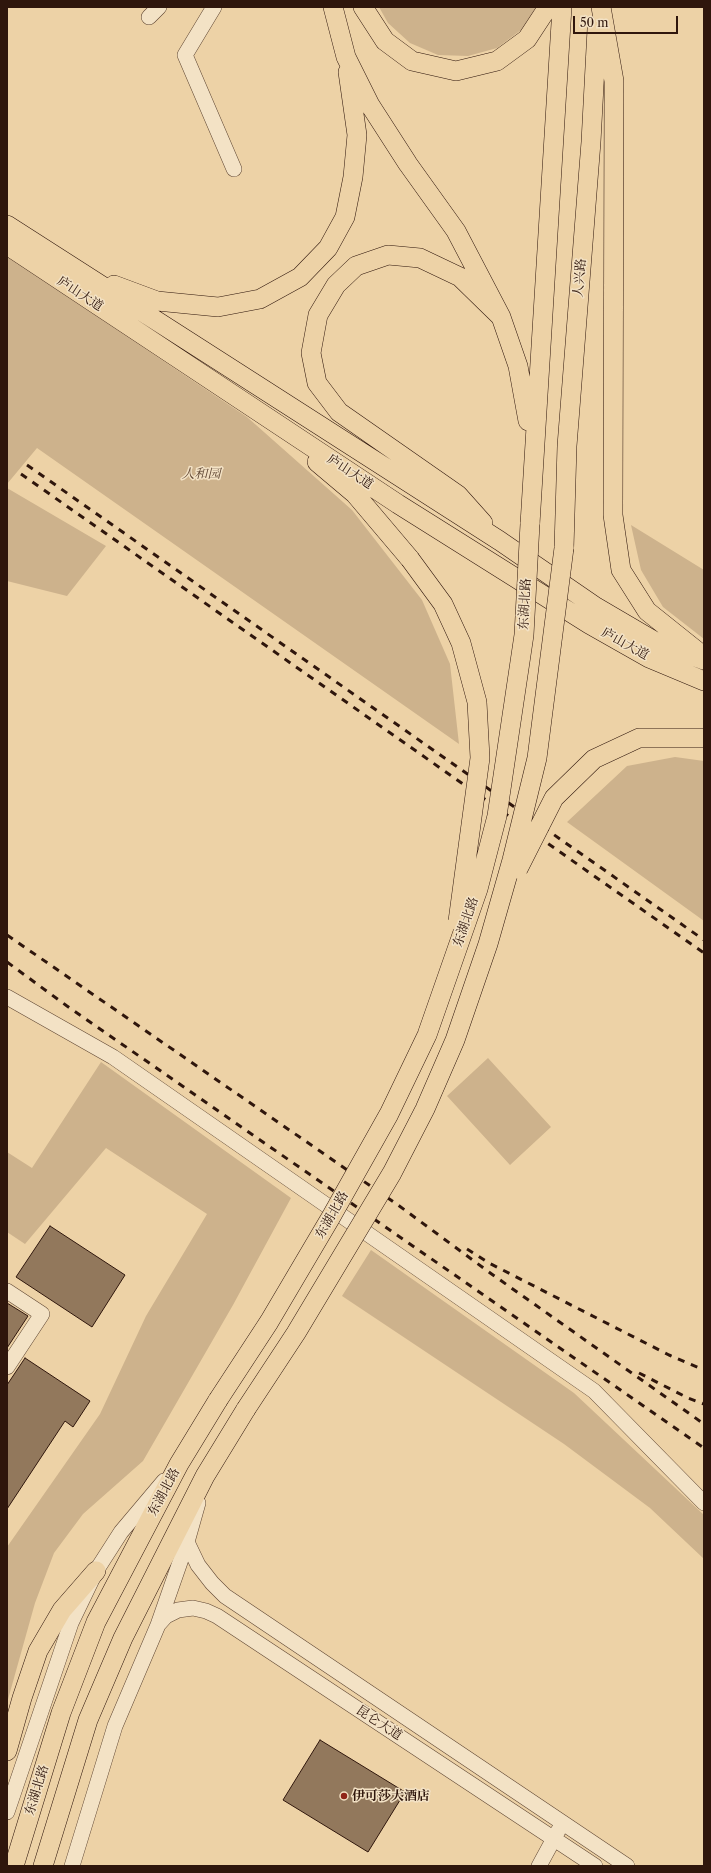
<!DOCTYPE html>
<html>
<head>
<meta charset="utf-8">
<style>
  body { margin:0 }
  #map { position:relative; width:711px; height:1873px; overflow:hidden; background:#edd2a6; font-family:"Libre Caslon Text",serif }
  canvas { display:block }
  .frame { position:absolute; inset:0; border:8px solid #2f160c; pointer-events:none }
  .scale { position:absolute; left:573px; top:16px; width:105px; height:18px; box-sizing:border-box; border:2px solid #2f160c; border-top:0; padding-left:5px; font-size:12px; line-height:14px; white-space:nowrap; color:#2f160c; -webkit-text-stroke:3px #f3e2c5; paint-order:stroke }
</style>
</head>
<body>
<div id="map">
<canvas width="711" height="1873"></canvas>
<div class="frame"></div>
<div class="scale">50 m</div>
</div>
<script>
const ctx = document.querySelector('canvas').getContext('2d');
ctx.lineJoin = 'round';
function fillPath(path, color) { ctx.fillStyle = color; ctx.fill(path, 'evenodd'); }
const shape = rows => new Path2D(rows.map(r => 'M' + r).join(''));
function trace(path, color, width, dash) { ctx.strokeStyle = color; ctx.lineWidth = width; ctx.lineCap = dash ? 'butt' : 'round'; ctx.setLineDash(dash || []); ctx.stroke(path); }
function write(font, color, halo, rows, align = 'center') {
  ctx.font = font + ' "Libre Caslon Text","Noto Serif SC",serif'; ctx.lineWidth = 3; ctx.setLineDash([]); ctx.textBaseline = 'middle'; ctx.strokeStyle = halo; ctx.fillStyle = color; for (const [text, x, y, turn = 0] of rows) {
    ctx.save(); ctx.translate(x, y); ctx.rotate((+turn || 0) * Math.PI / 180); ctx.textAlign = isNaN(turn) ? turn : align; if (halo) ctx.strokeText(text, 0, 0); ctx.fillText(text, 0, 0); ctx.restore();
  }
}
fillPath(shape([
  [379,7,536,7,521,30,497,48,468,56,438,55,410,43,388,23],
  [7,256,247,417,352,510,422,600,450,664,459,744,37,448,7,484],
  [7,488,106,546,67,596,7,581],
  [631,525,704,570,704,639,663,607,641,570],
  [675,757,704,761,704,921,567,822,627,766],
  [488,1058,551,1127,510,1165,447,1096],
  [101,1062,291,1198,233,1305,143,1461,83,1514,54,1553,35,1603,7,1703,7,1547,100,1414,146,1316,207,1214,106,1148,25,1244,7,1232,7,1152,32,1168],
  [371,1250,574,1393,704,1515,704,1559,650,1508,564,1444,342,1296]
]), '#cdb28c');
const building = shape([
  [50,1226,125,1275,92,1327,16,1277,50,1226],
  [7,1303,28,1316,7,1348,7,1303],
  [25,1358,90,1401,73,1427,65,1421,7,1509,7,1385,25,1358],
  [320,1740,405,1792,368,1852,283,1800,320,1740]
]);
fillPath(building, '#92785c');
trace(building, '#2f160c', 1);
const minor = shape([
  [214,7,185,55,234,169],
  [149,17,159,7],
  [7,997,113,1057,594,1391,704,1503],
  [7,1291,42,1314,7,1367],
  [187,1542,198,1565,212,1583,225,1596,627,1866],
  [158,1625,166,1616,178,1610,193,1608,206,1611,217,1616,595,1866],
  [7,1812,71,1623,96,1571,121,1532,164,1481],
  [72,1866,115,1726,158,1625,187,1542,198,1503],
  [539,1866,558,1831]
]);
const major = shape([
  [333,7,346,57,370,105,408,164,456,231,501,317,518,366,528,421],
  [363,7,385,41,412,61,456,71,497,61,527,39,548,7],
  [601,7,614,81,613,515,621,570,647,611,697,651],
  [7,225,500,541,596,607,654,641,704,660],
  [7,245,398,504,589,624,649,658,704,681],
  [114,285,157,301,218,307,260,299,300,277,328,248,345,217,353,177,357,135,348,72],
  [317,462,355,494,410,559],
  [483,523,458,495,339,412,317,383,311,353,318,315,336,285,356,266,388,255,420,258,460,277,501,317],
  [530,524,562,7],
  [564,548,567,446,591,142,597,29],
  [7,1751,22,1698,38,1651,62,1610,96,1571],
  [14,1866,61,1713,96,1622,179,1464,218,1400],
  [43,1866,88,1720,123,1638,205,1476,246,1409]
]);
trace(minor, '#5e4532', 16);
trace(major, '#2f160c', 20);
trace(minor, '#f3e2c5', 15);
trace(major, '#edd2a6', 19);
trace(shape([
  [27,465,704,940],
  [21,474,704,953],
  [7,935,398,1205,493,1275,704,1424],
  [7,962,67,1006,704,1448],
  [467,1249,489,1263,669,1355,704,1370],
  [639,1373,688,1398,704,1404]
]), '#2f160c', 3, [7, 7]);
const majorBridge = shape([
  [410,559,443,604,461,643,477,702,480,758,458,921],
  [518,869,554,798,594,759,639,738,704,738],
  [218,1400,269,1322,331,1217,389,1114,427,1035,478,889,497,816,524,635,530,524],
  [246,1409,296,1333,392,1173,425,1109,455,1040,488,944,512,860,537,758,564,548]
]);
trace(majorBridge, '#2f160c', 20, []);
trace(majorBridge, '#edd2a6', 19);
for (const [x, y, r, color] of [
  [344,1796,4,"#8f2418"]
]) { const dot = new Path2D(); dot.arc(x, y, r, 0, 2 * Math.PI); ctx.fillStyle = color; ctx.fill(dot); trace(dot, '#f3e2c5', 1.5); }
write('13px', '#2f160c', '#f3e2c5', [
  ["人兴路",580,278,-85],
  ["庐山大道",80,294,33],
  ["庐山大道",350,472,33],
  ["东湖北路",525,604,-87],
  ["庐山大道",625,644,29],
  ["东湖北路",466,922,-71],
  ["东湖北路",332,1215,-60],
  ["东湖北路",164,1492,-62],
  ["昆仑大道",379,1723,33],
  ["东湖北路",37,1790,-73]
]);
write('italic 13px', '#5e4532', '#f3e2c5', [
  ["人和园",201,474]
]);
write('bold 13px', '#2f160c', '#f3e2c5', [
  ["伊可莎大酒店",352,1796]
], 'left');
</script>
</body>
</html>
